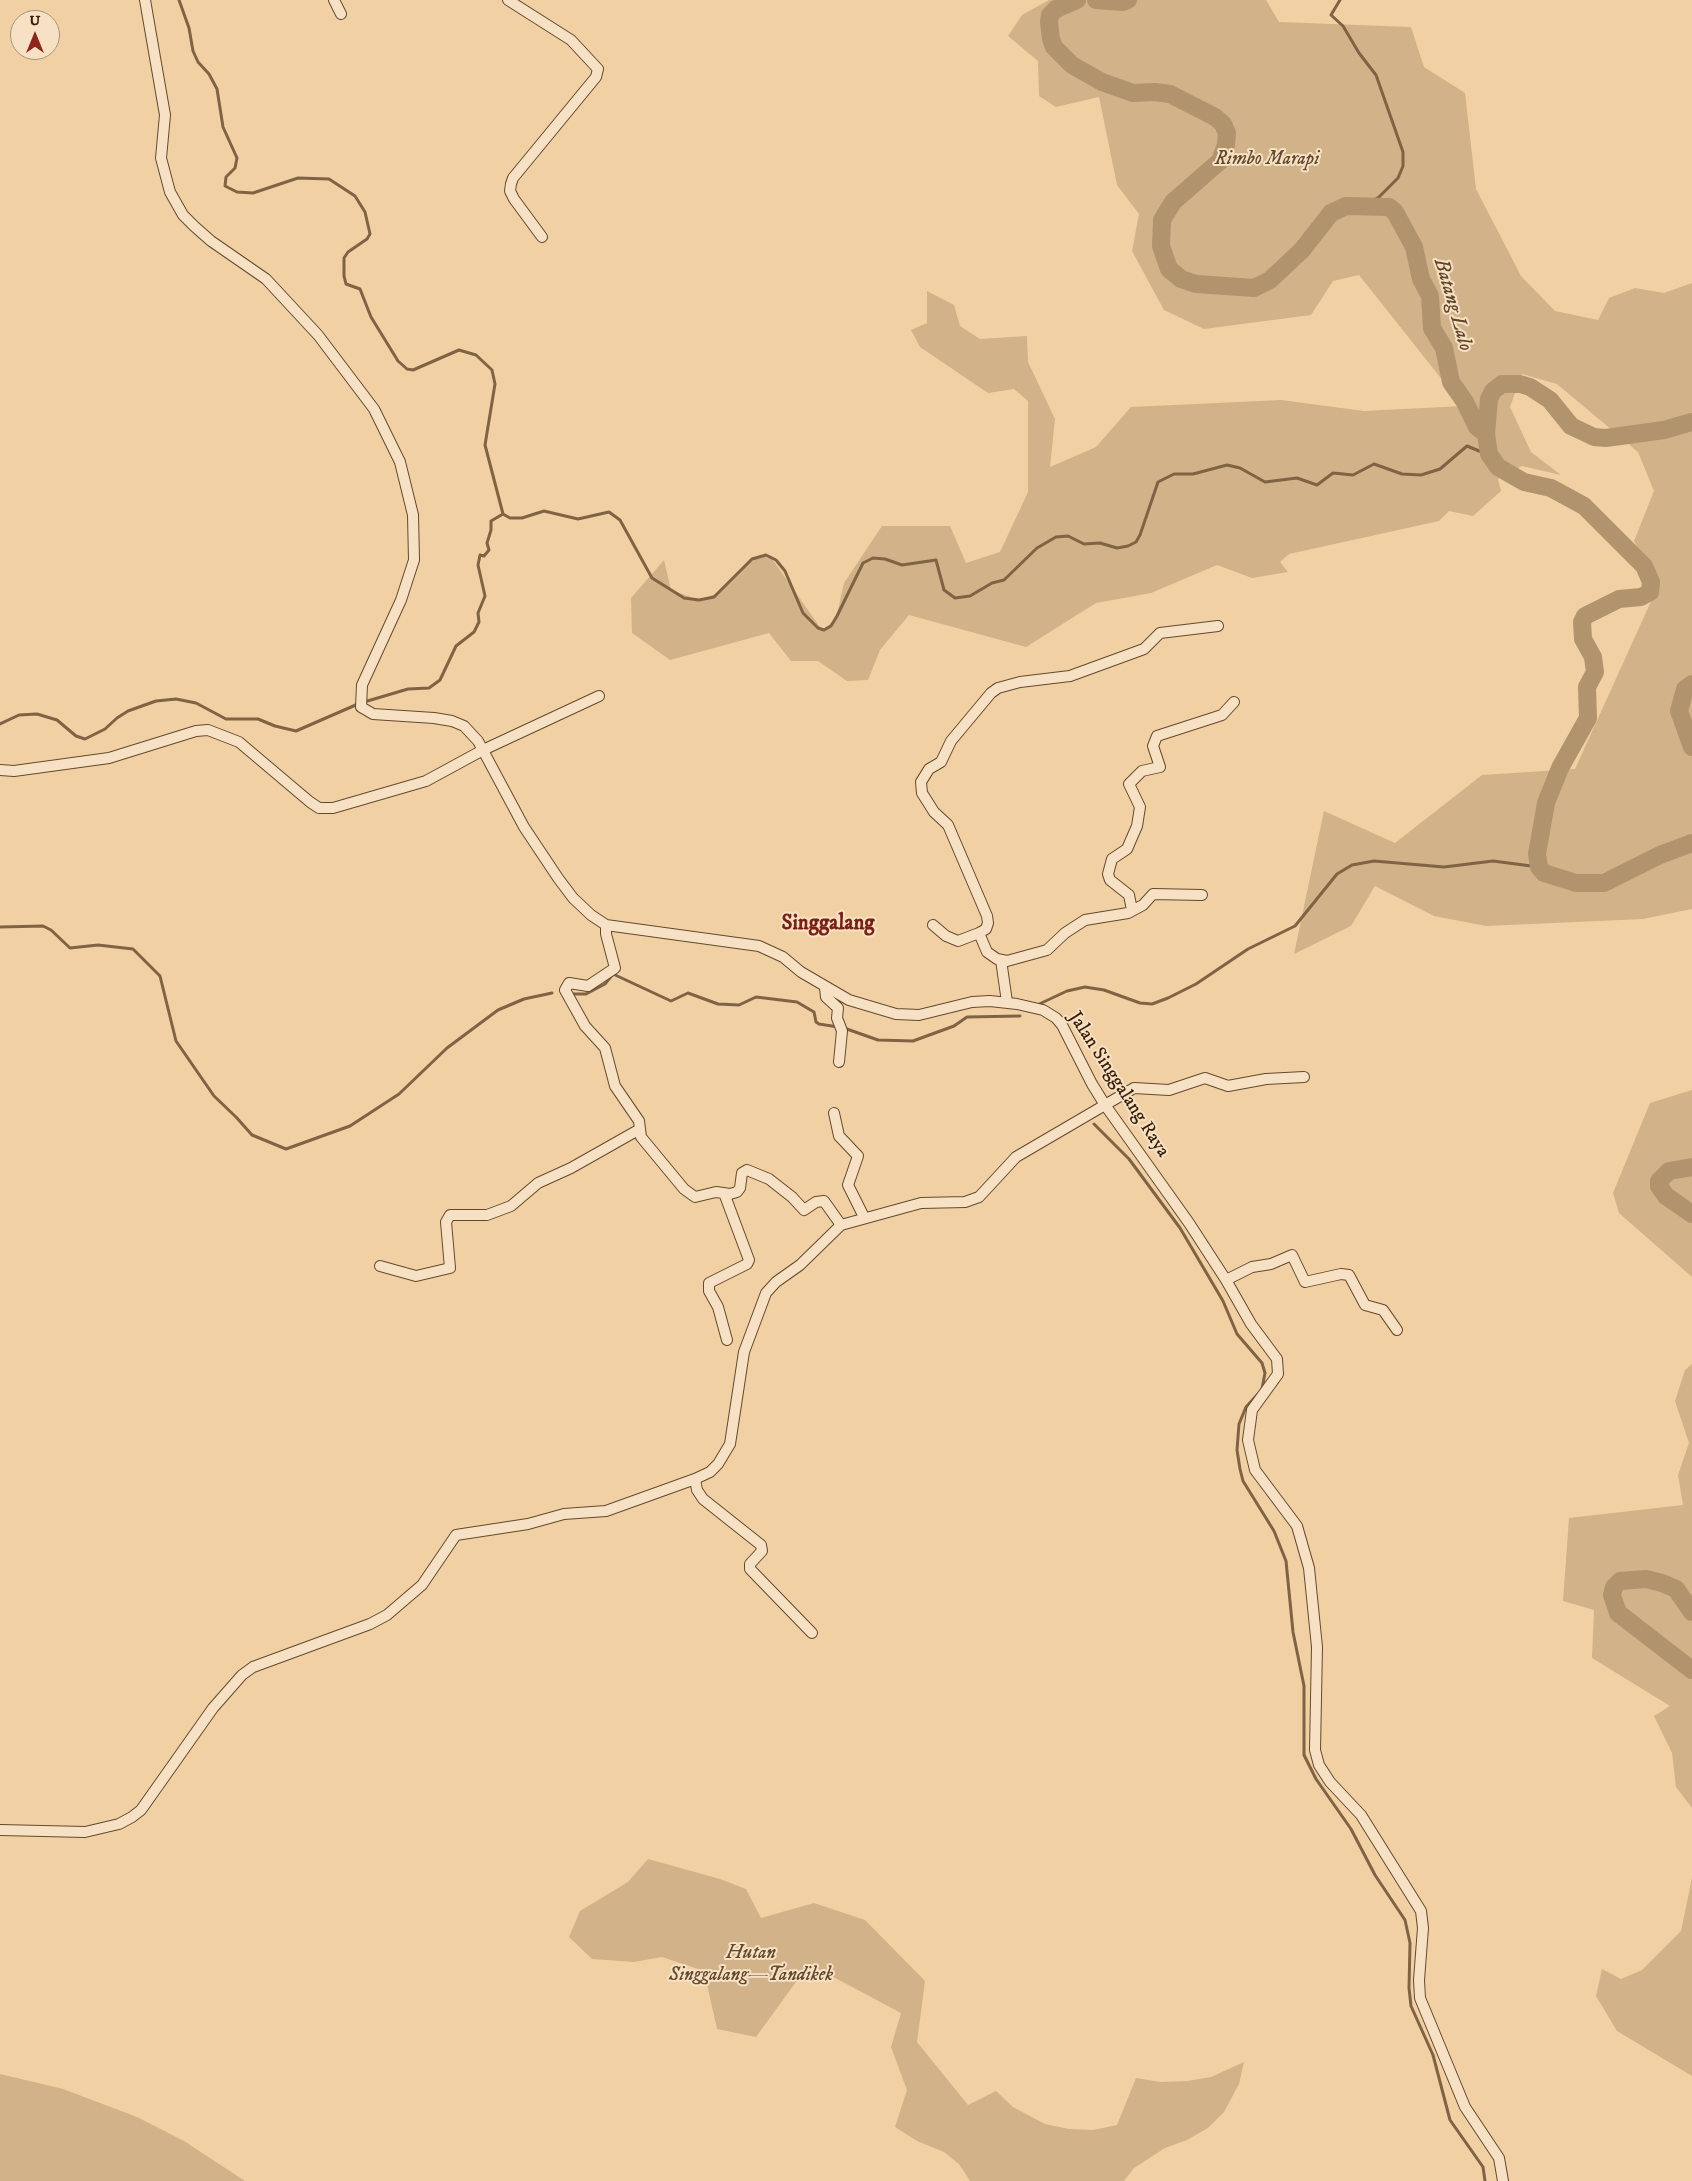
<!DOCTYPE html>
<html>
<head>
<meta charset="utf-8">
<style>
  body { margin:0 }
  #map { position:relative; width:1692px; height:2181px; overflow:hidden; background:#f1d1a4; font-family:"IM FELL DW Pica",serif }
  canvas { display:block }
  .north { position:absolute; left:10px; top:10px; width:50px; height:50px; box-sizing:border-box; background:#f6e1c4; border:1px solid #a99277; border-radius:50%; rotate:0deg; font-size:14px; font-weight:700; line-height:20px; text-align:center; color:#361c04 }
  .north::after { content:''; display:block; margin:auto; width:18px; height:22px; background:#8f2418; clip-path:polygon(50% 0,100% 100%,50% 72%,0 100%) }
</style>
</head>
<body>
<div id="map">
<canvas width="1692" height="2181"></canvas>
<div class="north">U</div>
</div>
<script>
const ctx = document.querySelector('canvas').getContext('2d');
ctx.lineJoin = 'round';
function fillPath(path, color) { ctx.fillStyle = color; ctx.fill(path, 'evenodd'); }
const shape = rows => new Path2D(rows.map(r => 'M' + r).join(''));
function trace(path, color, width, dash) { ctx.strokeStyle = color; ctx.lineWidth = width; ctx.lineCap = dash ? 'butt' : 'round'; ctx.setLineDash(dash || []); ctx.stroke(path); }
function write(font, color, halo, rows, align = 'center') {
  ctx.font = font + ' "IM FELL DW Pica",serif'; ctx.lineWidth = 4; ctx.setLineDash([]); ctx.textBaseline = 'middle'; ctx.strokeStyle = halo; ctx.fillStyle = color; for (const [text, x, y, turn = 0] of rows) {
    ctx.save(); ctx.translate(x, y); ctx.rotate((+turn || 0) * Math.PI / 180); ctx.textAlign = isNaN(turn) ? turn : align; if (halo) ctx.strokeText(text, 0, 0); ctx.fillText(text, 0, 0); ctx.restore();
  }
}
fillPath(shape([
  [1049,0,1266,0,1279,22,1411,27,1424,67,1465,93,1476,189,1521,276,1555,311,1598,320,1609,298,1635,288,1664,293,1692,283,1692,909,1643,919,1486,926,1434,916,1375,886,1351,926,1294,954,1324,811,1395,843,1482,775,1575,769,1658,586,1634,541,1654,491,1638,452,1557,384,1522,374,1510,407,1531,452,1561,475,1522,466,1498,479,1501,491,1473,516,1449,511,1439,521,1289,554,1280,562,1288,572,1252,578,1217,565,1151,593,1096,603,1026,647,909,615,880,650,868,680,847,681,818,661,791,661,769,633,670,660,632,633,631,598,664,560,671,590,699,600,721,592,754,558,770,556,822,630,836,619,844,583,882,526,950,526,966,563,1000,552,1028,492,1028,401,1014,389,988,393,920,347,911,330,927,323,927,291,954,305,960,326,980,339,1027,336,1028,362,1055,419,1050,467,1096,447,1131,407,1281,400,1364,411,1463,406,1359,275,1333,281,1311,315,1204,329,1164,310,1132,251,1139,214,1117,185,1099,97,1056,107,1039,96,1038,61,1008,36,1022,15],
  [1692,1090,1692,1277,1619,1213,1613,1193,1650,1103],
  [1692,1364,1692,1808,1676,1787,1672,1753,1654,1716,1670,1706,1592,1658,1594,1610,1563,1601,1569,1518,1683,1505,1678,1475,1689,1443,1675,1401,1685,1370],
  [648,1859,720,1879,746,1889,761,1918,814,1903,865,1920,925,1981,917,2042,968,2105,996,2091,1013,2107,1045,2124,1069,2129,1093,2130,1117,2125,1136,2078,1161,2082,1187,2081,1211,2077,1244,2062,1239,2084,1224,2112,1208,2128,1187,2140,1165,2148,1134,2168,1124,2181,970,2181,959,2164,944,2152,917,2141,895,2127,907,2090,891,2047,901,2013,809,1964,756,2037,717,2029,704,1971,662,1957,634,1962,592,1959,569,1937,580,1911,628,1882],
  [1692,1878,1692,2076,1617,2031,1596,1996,1602,1969,1621,1979,1642,1970,1681,1931],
  [0,2074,63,2089,137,2117,184,2141,245,2181,0,2181]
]), '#d1b289');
trace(shape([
  [179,0,189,28,193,51,198,62,209,74,217,89,223,127,237,158,235,168,226,177,225,186,237,192,253,193,298,178,329,179,355,196,365,212,370,234,367,239,348,252,344,258,344,276,346,284,360,289,371,317,398,361,407,369,413,370,459,350,476,355,492,370,495,384,485,445,503,514,510,518,522,518,544,511,578,519,609,512,620,520,652,578,684,598,699,600,714,597,752,559,766,555,776,560,785,571,803,613,818,628,824,630,831,626,837,616,863,563,873,558,885,559,902,565,936,560,944,590,955,598,970,596,992,583,1004,580,1037,548,1056,537,1068,536,1084,544,1100,543,1117,548,1128,546,1136,542,1140,535,1158,482,1174,474,1193,474,1227,465,1240,468,1265,482,1297,478,1317,485,1333,473,1353,475,1374,464,1402,474,1421,475,1440,469,1467,446,1489,455],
  [1340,0,1331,15,1343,26,1359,53,1376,75,1403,152,1403,166,1398,178,1379,197,1367,205],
  [364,702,408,689,429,688,440,680,456,646,474,632,479,622,478,613,485,596,478,565,480,555,484,556,489,550,487,543,491,530,491,521,503,514],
  [0,724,19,715,37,714,57,720,76,736,85,739,105,729,117,718,128,711,156,701,176,699,196,703,226,719,258,719,275,726,296,731,358,704],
  [0,927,43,926,51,930,70,948,98,945,133,949,160,976,176,1041,214,1096,236,1117,252,1135,286,1149,350,1126,399,1094,447,1048,498,1010,524,999,552,993],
  [571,994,586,994,605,984,613,974,671,1001,688,993,718,1004,739,1005,756,997,797,1002,814,1012,816,1022,819,1024,838,1027],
  [1035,1006,1067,991,1085,987,1104,990,1140,1003,1152,1004,1168,998,1196,984,1248,949,1295,926,1337,874,1352,865,1374,861,1444,867,1493,861,1539,867],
  [844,1028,878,1040,913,1041,954,1026,967,1017,1020,1016],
  [1094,1124,1129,1159,1180,1228,1223,1301,1237,1334,1262,1363,1265,1373,1262,1389],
  [1258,1394,1246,1407,1239,1424,1237,1450,1240,1469,1243,1481,1274,1531,1286,1561,1293,1632,1304,1686,1304,1755,1316,1779,1351,1829,1375,1875,1405,1920,1410,1943,1409,1988,1411,2006,1433,2055,1450,2120,1483,2167,1485,2181]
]), '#806344', 3);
trace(shape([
  [1077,0,1056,9,1050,15,1049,22,1051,39,1054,47,1072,65,1102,82,1133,93,1155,92,1170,94,1215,117,1223,124,1227,133,1226,145,1220,161,1173,202,1162,220,1161,246,1169,269,1181,279,1196,284,1254,288,1270,280,1302,250,1331,213,1346,206,1389,207,1395,212,1414,247,1421,279,1430,296,1432,328,1444,348,1451,382,1465,402,1477,427,1486,434],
  [1096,0,1123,2,1128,0],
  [1692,422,1664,430,1606,438,1594,437,1571,426,1550,400,1530,387,1520,384,1502,384,1493,391,1489,399,1486,434,1489,454,1498,467,1524,482,1551,488,1584,506,1644,566,1651,582,1650,592,1641,597,1619,599,1585,616,1582,622,1583,639,1593,657,1595,672,1587,687,1588,718,1560,768,1546,803,1537,854,1539,867,1544,873,1576,883,1604,883,1660,855,1692,843],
  [1692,684,1685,689,1679,711,1692,747],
  [1692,1167,1669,1171,1659,1181,1659,1186,1666,1196,1692,1214],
  [1692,1612,1676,1589,1662,1583,1646,1579,1620,1581,1614,1587,1612,1595,1618,1613,1692,1670]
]), '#b1936e', 18);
const street = shape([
  [145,0,165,115,161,158,170,192,183,215,194,226,211,241,266,279,318,335,374,409,400,462,413,515,414,560,401,600,362,685,361,707,373,714,434,718,452,721,464,726,478,741,524,827,558,878,573,898,591,915,606,925,759,946,783,957,801,972,849,1000,896,1014,919,1015,972,1002,990,1001,1017,1004,1043,1010,1056,1018,1062,1025,1092,1084,1105,1105,1189,1223,1226,1280,1251,1324,1277,1359,1278,1374,1252,1410,1248,1440,1255,1470,1297,1526,1309,1568,1317,1647,1315,1750,1319,1765,1330,1782,1361,1815,1421,1911,1423,1928,1419,1980,1420,1998,1465,2107,1499,2158,1503,2181],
  [334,0,341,14],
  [508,0,571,40,598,69,596,77,513,178,511,184,510,191,514,199,542,237],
  [0,770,14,771,109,758,196,731,208,730,239,742,310,802,319,808,333,808,426,781,483,750,599,696],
  [1132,910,1129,895,1110,880,1108,874,1112,859,1127,849,1137,826,1140,807,1129,784,1142,771,1160,767,1153,746,1157,736,1222,715,1234,702],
  [606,925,606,934,615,968,588,986,569,983,565,990,585,1026,605,1048,615,1086,639,1121,641,1137,684,1189,695,1197,716,1192,730,1194,737,1192,740,1188,742,1173,747,1170,769,1179,792,1197,804,1210,816,1202,824,1201,841,1225],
  [933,925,946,936,958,941,979,933,987,952,997,959,1007,961,1047,950,1065,933,1085,920,1128,913,1143,905,1153,894,1202,895],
  [979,933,986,929,988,923,987,916,948,825,934,812,922,793,921,782,929,769,941,762,951,741,991,693,998,688,1020,682,1070,676,1144,649,1160,633,1218,626],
  [1001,960,1007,1002],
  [825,988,826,997,838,1008,837,1018,842,1031,839,1062],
  [834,1113,839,1136,858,1156,848,1185,864,1217],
  [724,1193,749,1260,747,1264,709,1283,709,1291,718,1307,727,1340],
  [380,1266,416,1276,450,1268,446,1222,450,1215,487,1215,511,1206,538,1183,571,1168,640,1129],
  [1226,1280,1252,1267,1271,1264,1292,1255,1305,1282,1341,1274,1349,1275,1365,1305,1383,1310,1397,1330],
  [695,1479,697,1490,703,1499,761,1545,762,1551,750,1564,750,1569,812,1633],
  [0,1830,85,1832,119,1824,132,1817,141,1810,213,1708,242,1675,253,1667,370,1624,387,1615,422,1585,456,1535,528,1524,564,1514,606,1511,695,1479,710,1472,718,1464,730,1444,744,1352,766,1293,776,1282,800,1265,841,1225,921,1203,965,1202,979,1197,1016,1157,1134,1088,1169,1090,1205,1078,1228,1086,1266,1079,1304,1077]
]);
trace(street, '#65492c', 12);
trace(street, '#f6e1c4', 10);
write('italic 19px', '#64492c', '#f6e1c4', [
  ["Rimbo Marapi",1267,160],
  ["Hutan",751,1954],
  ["Singgalang—Tandikek",751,1976]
]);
write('19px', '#361c04', '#f6e1c4', [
  ["Jalan Singgalang Raya",1118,1085,57]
]);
write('italic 20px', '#614629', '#f6e1c4', [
  ["Batang Lalo",1452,305,74]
]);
write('bold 21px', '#7a1f14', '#f6e1c4', [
  ["Singgalang",828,925]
]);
</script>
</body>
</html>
